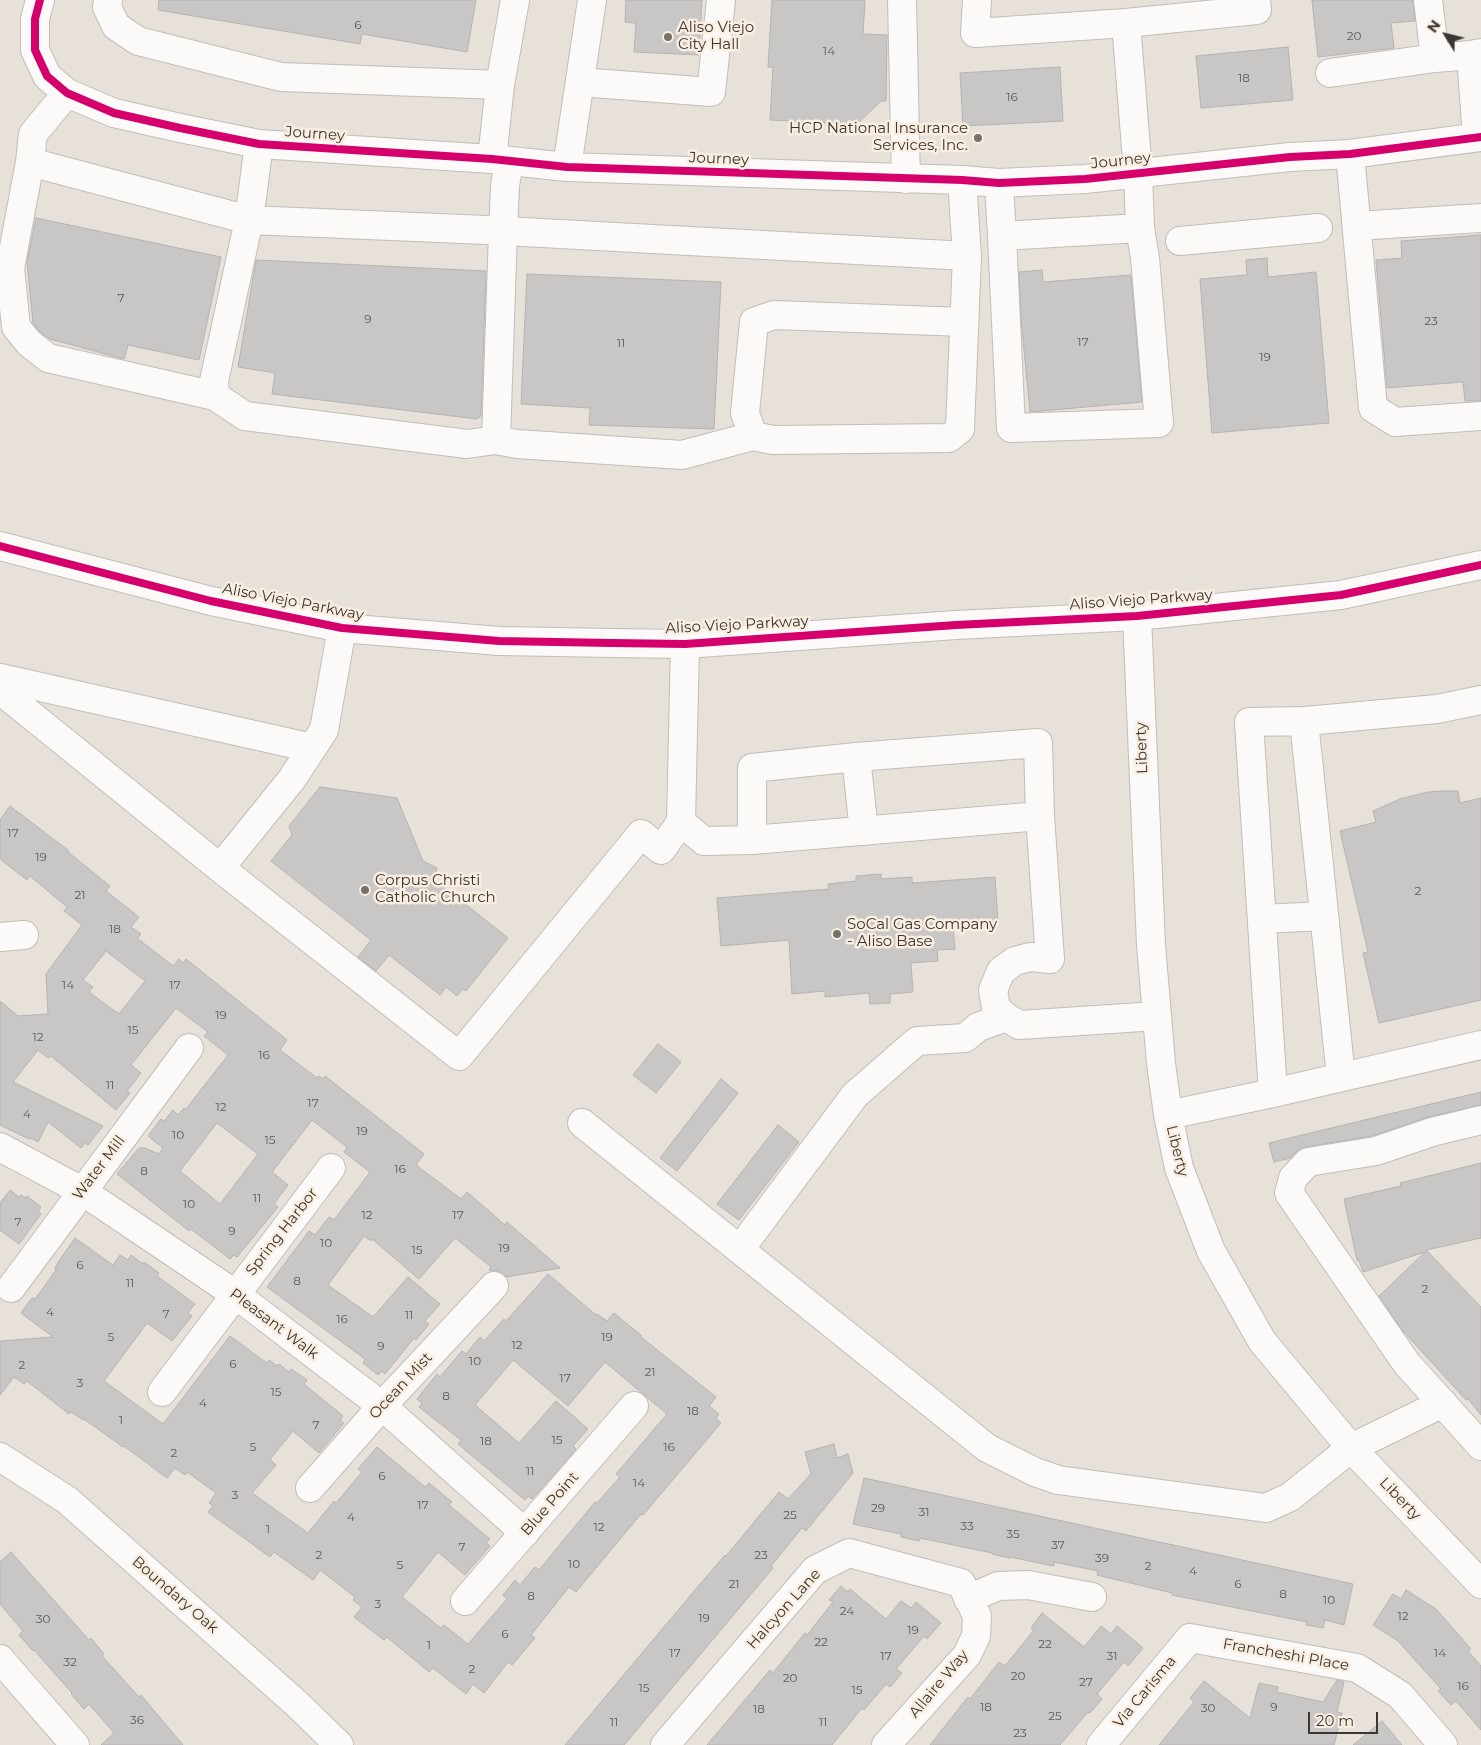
<!DOCTYPE html>
<html>
<head>
<meta charset="utf-8">
<style>
  body { margin:0 }
  #map { position:relative; width:1481px; height:1745px; overflow:hidden; background:#e7e1da; font-family:Montserrat,sans-serif }
  canvas { display:block }
  .north { position:absolute; left:1421px; top:10px; width:50px; height:50px; -webkit-text-stroke:4px #faeee1; paint-order:stroke; rotate:306deg; font-size:14px; font-weight:700; line-height:20px; text-align:center; color:#3b3631 }
  .north::after { content:''; display:block; margin:auto; width:18px; height:22px; background:#3b3631; clip-path:polygon(50% 0,100% 100%,50% 72%,0 100%) }
  .scale { position:absolute; left:1308px; top:1712px; width:70px; height:22px; box-sizing:border-box; border:2px solid #3b3631; border-top:0; padding-left:6px; font-size:15px; line-height:18px; white-space:nowrap; color:#3b3631; -webkit-text-stroke:4px #faeee1; paint-order:stroke }
</style>
</head>
<body>
<div id="map">
<canvas width="1481" height="1745"></canvas>
<div class="north">N</div>
<div class="scale">20 m</div>
</div>
<script>
const ctx = document.querySelector('canvas').getContext('2d');
ctx.lineJoin = 'round';
function fillPath(path, color) { ctx.fillStyle = color; ctx.fill(path, 'evenodd'); }
const shape = rows => new Path2D(rows.map(r => 'M' + r).join(''));
function trace(path, color, width, dash) { ctx.strokeStyle = color; ctx.lineWidth = width; ctx.lineCap = dash ? 'butt' : 'round'; ctx.setLineDash(dash || []); ctx.stroke(path); }
function write(font, color, halo, rows, align = 'center') {
  ctx.font = font + ' Montserrat,sans-serif'; ctx.lineWidth = 5; ctx.setLineDash([]); ctx.textBaseline = 'middle'; ctx.strokeStyle = halo; ctx.fillStyle = color; for (const [text, x, y, turn = 0] of rows) {
    ctx.save(); ctx.translate(x, y); ctx.rotate((+turn || 0) * Math.PI / 180); ctx.textAlign = isNaN(turn) ? turn : align; if (halo) ctx.strokeText(text, 0, 0); ctx.fillText(text, 0, 0); ctx.restore();
  }
}
const building = shape([
  [159,0,476,0,467,52,362,34,360,44,158,10,159,0],
  [626,0,702,0,699,55,634,52,636,23,625,22,626,0],
  [772,0,865,0,863,34,887,35,886,101,881,101,857,124,770,120,773,67,768,67,772,0],
  [1312,0,1413,0,1415,21,1391,23,1394,48,1318,57,1312,0],
  [1288,47,1293,100,1201,108,1196,56,1288,47],
  [1060,67,1063,121,963,126,960,73,1060,67],
  [36,218,221,257,199,360,128,345,124,359,50,339,40,332,33,323,27,262,36,218],
  [1481,235,1481,401,1465,401,1463,382,1387,388,1376,260,1402,258,1401,241,1481,235],
  [1267,258,1268,277,1316,272,1329,423,1212,433,1200,279,1247,275,1246,260,1267,258],
  [256,260,486,271,481,416,477,419,272,394,275,373,238,367,256,260],
  [1042,270,1043,282,1131,275,1142,402,1030,412,1021,318,1019,272,1042,270],
  [527,274,721,282,714,429,589,425,590,408,521,404,527,274],
  [320,787,397,798,423,861,437,868,435,880,508,938,466,991,463,989,457,996,446,987,440,995,389,955,376,971,358,957,371,940,271,861,292,835,289,826,320,787],
  [1443,791,1458,791,1460,803,1481,798,1481,1000,1379,1023,1363,953,1368,952,1340,831,1376,822,1373,811,1400,799,1428,792,1443,791],
  [10,806,69,851,68,852,110,886,106,891,139,917,131,927,141,934,137,938,173,966,179,959,183,963,186,959,287,1040,280,1050,317,1078,319,1076,323,1079,325,1076,424,1154,416,1165,461,1199,467,1192,505,1225,507,1222,560,1268,506,1277,498,1271,490,1271,489,1270,491,1267,455,1238,419,1279,372,1239,371,1241,364,1236,328,1285,373,1317,408,1277,440,1304,425,1321,429,1324,416,1340,414,1338,385,1374,382,1371,378,1375,363,1363,365,1359,267,1287,309,1231,315,1235,329,1217,334,1220,370,1172,344,1152,347,1147,312,1120,272,1172,288,1185,274,1204,278,1207,237,1257,234,1255,230,1259,191,1229,189,1231,117,1174,139,1148,145,1148,159,1154,163,1148,148,1136,161,1119,164,1121,173,1110,178,1115,184,1108,186,1109,228,1055,204,1036,208,1032,176,1008,131,1065,141,1073,127,1091,130,1093,116,1110,51,1056,48,1058,38,1050,13,1082,103,1126,88,1145,85,1143,81,1148,48,1122,38,1142,30,1138,29,1139,0,1125,0,1001,18,1016,48,1014,46,974,82,925,64,911,67,907,30,876,27,880,0,859,0,820,10,806],
  [106,951,145,981,119,1014,89,992,93,987,83,980,106,951],
  [217,1123,258,1154,220,1204,180,1171,217,1123],
  [881,874,881,879,912,877,912,883,995,877,998,923,953,927,955,949,937,950,938,961,911,963,913,992,890,994,890,1003,870,1004,869,993,825,997,825,991,792,994,789,940,721,946,717,898,829,889,828,884,856,881,856,876,881,874],
  [658,1044,681,1062,656,1093,633,1075,658,1044],
  [721,1079,738,1093,677,1171,660,1158,721,1079],
  [1481,1092,1481,1105,1428,1117,1372,1136,1306,1147,1297,1151,1290,1158,1274,1162,1269,1143,1481,1092],
  [778,1125,799,1142,739,1220,717,1204,778,1125],
  [1481,1163,1481,1238,1426,1250,1481,1307,1481,1415,1468,1399,1466,1400,1403,1331,1379,1296,1425,1252,1363,1272,1359,1260,1357,1260,1344,1199,1401,1186,1400,1183,1481,1163],
  [10,1190,19,1197,21,1195,25,1198,27,1196,41,1207,38,1211,41,1214,19,1244,0,1230,0,1203,10,1190],
  [75,1238,113,1265,120,1255,128,1260,131,1255,143,1264,144,1262,159,1273,157,1276,195,1304,188,1313,192,1316,172,1341,147,1323,104,1381,163,1424,230,1336,267,1363,269,1360,277,1366,279,1364,289,1372,291,1369,307,1380,304,1384,343,1416,340,1420,344,1423,319,1453,293,1431,270,1459,276,1465,252,1493,308,1533,334,1501,336,1503,362,1472,358,1469,377,1447,425,1487,429,1483,452,1502,449,1505,490,1539,486,1543,490,1546,465,1575,438,1552,402,1597,441,1628,444,1625,468,1644,507,1599,503,1595,515,1580,520,1585,535,1567,539,1570,595,1502,597,1503,620,1477,616,1474,667,1414,605,1362,568,1406,513,1360,475,1405,519,1443,556,1401,588,1429,573,1446,576,1449,563,1464,532,1499,528,1496,525,1500,458,1444,461,1440,419,1407,422,1403,417,1399,437,1374,440,1377,462,1351,466,1354,480,1337,484,1341,504,1319,506,1321,548,1274,596,1315,597,1314,607,1321,614,1313,642,1336,641,1337,716,1397,709,1406,719,1414,716,1418,721,1423,643,1515,641,1514,576,1592,569,1587,531,1635,535,1638,512,1665,508,1662,484,1693,473,1684,466,1694,433,1668,429,1672,387,1637,384,1640,354,1617,362,1607,353,1600,355,1597,320,1570,313,1580,274,1552,270,1557,208,1512,213,1506,209,1503,216,1493,187,1472,185,1475,175,1468,167,1478,124,1446,123,1447,84,1419,83,1420,71,1412,69,1414,27,1381,24,1384,14,1377,0,1395,0,1341,53,1337,21,1313,32,1298,35,1299,56,1270,55,1268,59,1261,75,1238],
  [834,1444,837,1458,848,1454,853,1473,806,1531,802,1528,771,1566,773,1568,624,1745,565,1745,695,1590,725,1555,726,1556,779,1492,788,1499,811,1474,805,1452,834,1444],
  [864,1478,1353,1584,1344,1625,1325,1620,1323,1628,1306,1625,1307,1622,1172,1595,1172,1593,1097,1575,1098,1571,1054,1562,1054,1566,1010,1557,1010,1558,992,1554,992,1553,920,1538,919,1541,901,1537,901,1534,853,1524,864,1478],
  [11,1552,89,1640,91,1638,104,1654,102,1656,139,1697,141,1695,183,1745,101,1745,114,1733,89,1704,84,1709,71,1694,72,1693,34,1650,33,1651,19,1635,23,1631,0,1604,0,1562,11,1552],
  [841,1586,848,1592,850,1589,886,1619,901,1601,911,1608,916,1602,941,1623,927,1639,924,1636,896,1669,902,1673,890,1687,886,1684,864,1710,862,1708,832,1745,707,1745,770,1670,773,1673,805,1633,807,1635,833,1602,829,1600,841,1586],
  [1406,1590,1436,1609,1471,1649,1468,1651,1481,1666,1481,1730,1456,1701,1451,1705,1438,1691,1441,1689,1398,1641,1373,1625,1393,1594,1401,1599,1406,1590],
  [1042,1613,1084,1647,1101,1626,1111,1634,1117,1626,1143,1648,1128,1666,1124,1662,1097,1694,1102,1699,1090,1713,1088,1712,1060,1745,930,1745,968,1697,970,1699,999,1662,1005,1666,1034,1630,1031,1628,1042,1613],
  [1337,1680,1344,1682,1337,1712,1342,1713,1334,1745,1159,1745,1194,1702,1190,1698,1204,1681,1250,1718,1259,1683,1278,1687,1277,1692,1323,1702,1337,1680],
  [1382,1721,1402,1745,1353,1745,1382,1721]
]);
fillPath(building, '#c9c6c6');
trace(building, '#b6b2b1', 1);
const minor = shape([
  [40,0,35,19,35,50,47,76,67,93,114,113,180,128,259,144,492,159,567,167,962,180,999,183,1085,179,1290,157,1350,154,1481,137],
  [108,0,107,7,116,26,138,41,281,77,500,85],
  [902,0,906,179],
  [977,0,975,33,1126,23,1257,10,1256,0],
  [1428,0,1435,58,1471,55],
  [1330,73,1435,58],
  [580,82,711,92,721,0],
  [67,93,33,134,30,162,249,220,486,230,967,256],
  [1477,137,1471,55,1481,53],
  [259,144,249,220,214,381,215,396,245,416,467,444,496,440,503,232,505,186,509,161],
  [1350,154,1373,408,1395,422,1481,416],
  [492,159,500,85,515,0],
  [30,162,10,268,16,327,29,343,48,358,215,396],
  [567,167,592,0],
  [962,180,967,256,960,429,949,438,773,440,753,436,745,413,754,322,774,315,964,322],
  [999,183,1002,236,1140,228,1138,173,1126,23],
  [1357,226,1481,218],
  [1002,236,1011,428,1159,423,1145,258,1140,228],
  [1180,241,1318,228],
  [496,440,517,444,682,455,753,436],
  [1137,616,1151,945,1161,1063,1168,1115,1179,1168,1211,1251,1262,1341,1351,1448,1481,1584],
  [685,644,681,822,704,841,752,840,752,768,856,757,1038,743,1040,816,752,840],
  [0,678,312,748],
  [0,690,220,868,459,1056,641,834,661,850,681,822],
  [1304,721,1341,1077],
  [856,757,864,831],
  [1040,816,1050,959,1030,957,1015,961,1001,971,993,990,996,1008,1006,1017,1019,1025,1157,1016],
  [220,868,292,779,324,730,342,628],
  [1262,919,1324,916],
  [0,937,24,935],
  [1273,1093,1249,722,1306,721,1437,709,1481,700],
  [1168,1115,1273,1093,1481,1045],
  [1481,1120,1432,1132,1376,1151,1308,1162,1293,1178,1289,1193,1407,1364,1481,1446],
  [582,1123,987,1448,1035,1472,1058,1480,1266,1508,1290,1497,1351,1448,1443,1403],
  [0,1147,82,1191,235,1294,382,1406,525,1533],
  [740,1249,855,1095,917,1041,965,1038,978,1027,1006,1017],
  [11,1288,189,1048],
  [162,1392,331,1168],
  [0,1457,67,1500,297,1704,339,1745],
  [310,1488,382,1406,494,1286],
  [968,1599,998,1586,1028,1585,1092,1597],
  [465,1601,634,1406],
  [0,1659,75,1745],
  [665,1745,815,1570,849,1553,961,1583,977,1616,976,1636,967,1655,886,1745],
  [1101,1745,1190,1638,1357,1668,1400,1695,1443,1745]
]);
const major = shape([
  [0,546,211,601,342,628,499,641,612,643,685,644,956,625,1137,616,1341,595,1481,565]
]);
trace(minor, '#c2bdb8', 30);
trace(major, '#c2bdb8', 30);
trace(minor, '#fbfaf9', 28);
trace(major, '#fbfaf9', 28);
trace(shape([
  [40,0,35,19,35,50,47,76,67,93,114,113,180,128,259,144,492,159,567,167,962,180,999,183,1085,179,1290,157,1350,154,1481,137],
  [0,546,211,601,342,628,499,641,612,643,685,644,956,625,1137,616,1341,595,1481,565]
]), '#d6006c', 8);
for (const [x, y, r, color] of [
  [668,37,5,"#77726c"],
  [978,138,5,"#77726c"],
  [365,890,5,"#77726c"],
  [837,934,5,"#77726c"]
]) { const dot = new Path2D(); dot.arc(x, y, r, 0, 2 * Math.PI); ctx.fillStyle = color; ctx.fill(dot); trace(dot, '#faeee1', 2); }
write('12px', '#5e5a56', null, [
  ["6",358,25],
  ["20",1354,36],
  ["14",829,51],
  ["18",1244,78],
  ["16",1012,97],
  ["7",121,298],
  ["9",368,319],
  ["23",1431,321],
  ["17",1083,342],
  ["11",621,343],
  ["19",1265,357],
  ["17",13,833],
  ["19",41,857],
  ["2",1418,891],
  ["21",80,895],
  ["18",115,929],
  ["14",68,985],
  ["17",175,985],
  ["19",221,1015],
  ["15",133,1030],
  ["12",38,1037],
  ["16",264,1055],
  ["11",110,1085],
  ["17",313,1103],
  ["12",221,1107],
  ["4",27,1114],
  ["19",362,1131],
  ["10",178,1135],
  ["15",270,1140],
  ["16",400,1169],
  ["8",144,1171],
  ["11",257,1198],
  ["10",189,1204],
  ["12",367,1215],
  ["17",458,1215],
  ["7",18,1222],
  ["9",232,1231],
  ["10",326,1243],
  ["19",504,1248],
  ["15",417,1250],
  ["6",80,1265],
  ["8",297,1281],
  ["11",130,1283],
  ["2",1425,1289],
  ["4",50,1312],
  ["7",166,1314],
  ["11",409,1315],
  ["16",342,1319],
  ["5",111,1337],
  ["19",607,1337],
  ["12",517,1345],
  ["9",381,1346],
  ["10",475,1361],
  ["6",233,1364],
  ["2",22,1365],
  ["21",650,1372],
  ["17",565,1378],
  ["3",80,1383],
  ["15",276,1392],
  ["8",446,1396],
  ["4",203,1403],
  ["18",693,1411],
  ["1",121,1420],
  ["7",316,1425],
  ["15",557,1440],
  ["18",486,1441],
  ["5",253,1447],
  ["16",669,1447],
  ["2",174,1453],
  ["11",530,1471],
  ["6",382,1476],
  ["14",639,1483],
  ["3",235,1495],
  ["17",423,1505],
  ["29",878,1508],
  ["31",924,1512],
  ["25",790,1515],
  ["4",351,1517],
  ["33",967,1526],
  ["12",599,1527],
  ["1",268,1529],
  ["35",1013,1534],
  ["37",1058,1545],
  ["7",462,1547],
  ["2",319,1555],
  ["23",761,1555],
  ["39",1102,1558],
  ["10",574,1564],
  ["5",400,1565],
  ["2",1148,1566],
  ["4",1193,1571],
  ["21",734,1584],
  ["6",1238,1584],
  ["8",1283,1594],
  ["8",531,1596],
  ["10",1329,1600],
  ["3",378,1604],
  ["24",847,1611],
  ["12",1403,1616],
  ["19",704,1618],
  ["30",43,1619],
  ["19",913,1630],
  ["6",505,1634],
  ["22",821,1642],
  ["22",1045,1644],
  ["1",429,1645],
  ["17",675,1653],
  ["14",1440,1653],
  ["17",886,1656],
  ["31",1112,1656],
  ["32",70,1662],
  ["2",472,1669],
  ["20",1018,1676],
  ["20",790,1678],
  ["27",1086,1682],
  ["16",1463,1686],
  ["15",644,1688],
  ["15",857,1690],
  ["18",986,1707],
  ["9",1274,1707],
  ["30",1208,1708],
  ["18",759,1709],
  ["25",1055,1716],
  ["36",137,1720],
  ["11",614,1722],
  ["11",823,1722],
  ["23",1020,1733]
]);
write('15px', '#3b3631', '#faeee1', [
  ["Aliso Viejo",678,28],
  ["City Hall",678,45],
  ["HCP National Insurance",968,129,"right"],
  ["Services, Inc.",968,146,"right"],
  ["Corpus Christi",375,881],
  ["Catholic Church",375,898],
  ["SoCal Gas Company",847,925],
  ["- Aliso Base",847,942]
], 'left');
write('15px', '#3b3631', '#faeee1', [
  ["Journey",315,134,4],
  ["Journey",719,159,2],
  ["Journey",1121,161,-6],
  ["Aliso Viejo Parkway",1141,600,-4],
  ["Aliso Viejo Parkway",293,602,11],
  ["Aliso Viejo Parkway",737,625,-3],
  ["Liberty",1142,748,-92],
  ["Liberty",1177,1151,76],
  ["Water Mill",99,1168,-53],
  ["Spring Harbor",282,1232,-52],
  ["Pleasant Walk",274,1324,37],
  ["Ocean Mist",401,1386,-47],
  ["Liberty",1400,1499,46],
  ["Blue Point",550,1504,-49],
  ["Boundary Oak",175,1595,41],
  ["Halcyon Lane",784,1609,-48],
  ["Francheshi Place",1286,1655,10],
  ["Allaire Way",939,1684,-50],
  ["Via Carisma",1145,1692,-50]
]);
</script>
</body>
</html>
